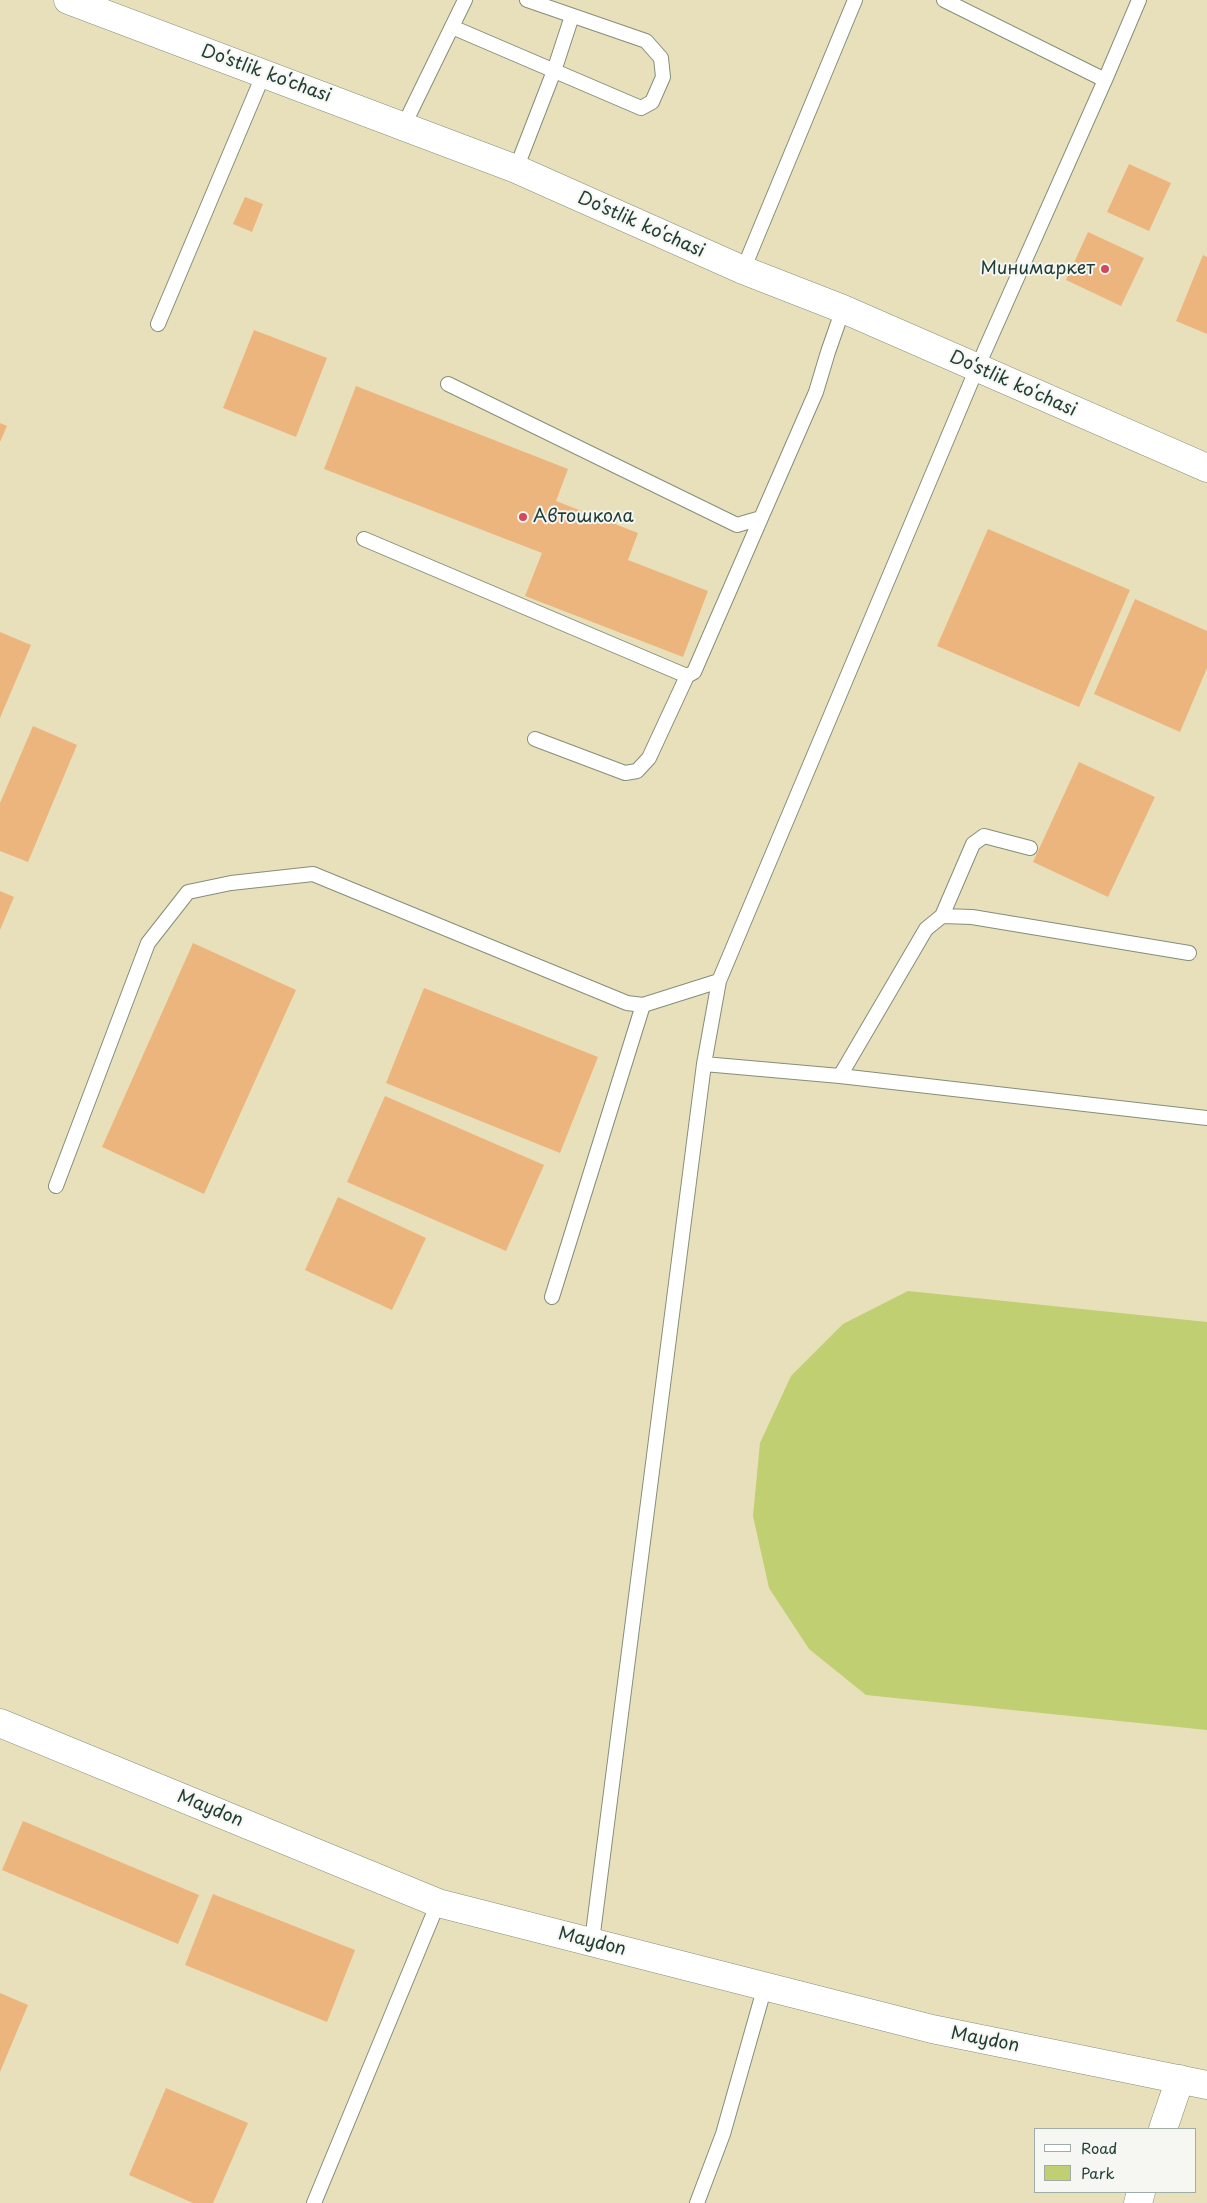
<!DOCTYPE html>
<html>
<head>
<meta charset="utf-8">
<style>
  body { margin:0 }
  #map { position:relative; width:1207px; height:2203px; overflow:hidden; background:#e8e0bb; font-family:"Playpen Sans",sans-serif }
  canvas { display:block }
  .legend { position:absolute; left:1034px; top:2128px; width:162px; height:65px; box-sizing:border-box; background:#f6f6f2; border:1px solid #a0aca6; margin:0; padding:6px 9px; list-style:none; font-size:15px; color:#1f3d34 }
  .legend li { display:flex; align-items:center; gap:10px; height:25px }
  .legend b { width:25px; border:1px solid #a0aca6 }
</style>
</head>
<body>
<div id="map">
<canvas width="1207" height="2203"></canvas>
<ul class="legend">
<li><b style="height:6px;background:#fff"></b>Road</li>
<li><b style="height:14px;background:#bfcf72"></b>Park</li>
</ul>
</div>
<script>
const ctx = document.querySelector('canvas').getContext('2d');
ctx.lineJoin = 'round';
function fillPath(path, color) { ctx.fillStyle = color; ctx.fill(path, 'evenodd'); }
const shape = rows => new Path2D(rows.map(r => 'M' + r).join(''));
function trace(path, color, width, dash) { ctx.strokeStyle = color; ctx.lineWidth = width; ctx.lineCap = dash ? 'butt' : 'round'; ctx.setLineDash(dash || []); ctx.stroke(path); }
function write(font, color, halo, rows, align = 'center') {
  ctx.font = font + ' "Playpen Sans",sans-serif'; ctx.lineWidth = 4; ctx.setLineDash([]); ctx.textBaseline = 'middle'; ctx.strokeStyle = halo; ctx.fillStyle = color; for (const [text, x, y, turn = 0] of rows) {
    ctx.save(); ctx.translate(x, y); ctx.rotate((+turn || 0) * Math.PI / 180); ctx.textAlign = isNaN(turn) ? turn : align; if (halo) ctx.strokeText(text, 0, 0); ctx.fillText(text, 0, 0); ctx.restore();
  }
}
fillPath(shape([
  [908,1291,1207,1322,1207,1730,866,1695,809,1649,769,1588,753,1516,760,1443,791,1376,843,1324]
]), '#bfcf72');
fillPath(shape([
  [1129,164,1171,183,1149,231,1107,212],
  [245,197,263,204,252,232,233,224],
  [1088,232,1144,258,1121,306,1066,280],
  [1203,255,1207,257,1207,334,1176,321],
  [254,330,327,358,296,437,223,408],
  [356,386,568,469,556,501,638,533,628,560,708,591,683,657,525,596,542,553,324,469],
  [0,423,7,426,0,442],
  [988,529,1130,590,1079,707,937,646],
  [1135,599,1207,631,1207,668,1180,732,1094,694],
  [0,632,31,645,0,718],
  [33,726,77,745,28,862,0,851,0,803],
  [1079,762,1155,797,1108,897,1033,862],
  [0,891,14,897,0,930],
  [193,943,296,990,204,1194,102,1147],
  [424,988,598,1057,560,1153,386,1083],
  [385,1096,544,1165,506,1251,347,1182],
  [338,1197,426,1238,392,1310,305,1270],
  [23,1821,199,1895,178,1944,2,1870],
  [213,1894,355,1950,327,2022,185,1965],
  [0,1993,28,2005,0,2072],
  [166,2088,248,2123,213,2203,193,2203,129,2175]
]), '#edb57e');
const service = shape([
  [452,27,641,108,652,102,663,77,661,58,646,41,527,0],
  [1105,80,1139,0],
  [404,125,465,0],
  [516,169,554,71,572,16],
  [743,270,855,0],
  [158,324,264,73],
  [448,384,737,525,761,518,816,392,828,352,843,309],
  [364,539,687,676,694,672,761,518],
  [535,739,625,773,637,771,649,758,687,676],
  [942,916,973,844,984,836,1030,848],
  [704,1064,719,981,977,368,1105,80,944,0],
  [840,1076,926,929,942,916,972,917,1189,953],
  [56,1186,148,943,188,892,231,883,313,874,627,1003,643,1005,719,981],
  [552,1297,643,1005],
  [592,1941,704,1064,840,1076,1207,1118],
  [314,2203,438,1903],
  [697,2203,723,2134,765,1986]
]);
const minor = shape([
  [0,1723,438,1903,932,2029,1207,2085],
  [1163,2129,1180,2079],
  [1138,2203,1141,2192]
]);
const tertiary = shape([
  [68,0,516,169,743,270,843,309,1207,468]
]);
trace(service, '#848e78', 16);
trace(minor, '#848e78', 29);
trace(tertiary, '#848e78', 29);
trace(service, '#fff', 14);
trace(minor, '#fff', 28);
trace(tertiary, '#fff', 28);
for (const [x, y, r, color] of [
  [1105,269,5,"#d1495b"],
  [523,517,5,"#d1495b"]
]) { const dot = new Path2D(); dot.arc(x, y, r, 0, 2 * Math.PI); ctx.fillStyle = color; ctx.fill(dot); trace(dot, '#f6f6f2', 2); }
write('18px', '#1f3d34', '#f6f6f2', [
  ["Do‘stlik ko‘chasi",266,74,20],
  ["Do‘stlik ko‘chasi",641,225,24],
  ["Do‘stlik ko‘chasi",1013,384,24],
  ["Maydon",210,1809,22],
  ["Maydon",592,1942,14],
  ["Maydon",985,2040,11]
]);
write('18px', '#1f3d34', '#f6f6f2', [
  ["Минимаркет",1095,269],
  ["Автошкола",533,517,"left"]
], 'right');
</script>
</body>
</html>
